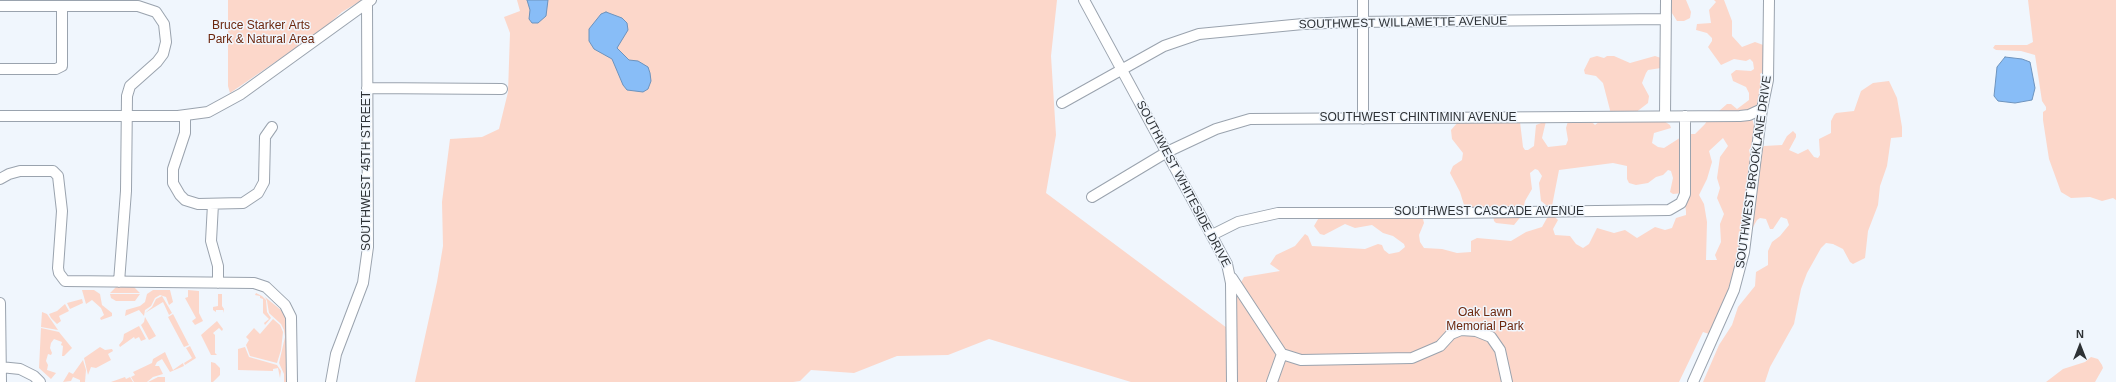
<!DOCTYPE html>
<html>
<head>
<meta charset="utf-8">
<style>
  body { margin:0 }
  #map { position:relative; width:2116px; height:382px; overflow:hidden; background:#f0f6fd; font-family:Arial,sans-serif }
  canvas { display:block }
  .north { position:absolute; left:2060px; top:326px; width:40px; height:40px; -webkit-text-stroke:3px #f0f6fd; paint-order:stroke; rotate:0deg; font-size:11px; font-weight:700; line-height:16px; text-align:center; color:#2d3135 }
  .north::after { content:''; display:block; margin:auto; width:14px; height:18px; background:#2d3135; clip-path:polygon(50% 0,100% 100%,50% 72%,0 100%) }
</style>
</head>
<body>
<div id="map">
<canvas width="2116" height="382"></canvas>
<div class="north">N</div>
</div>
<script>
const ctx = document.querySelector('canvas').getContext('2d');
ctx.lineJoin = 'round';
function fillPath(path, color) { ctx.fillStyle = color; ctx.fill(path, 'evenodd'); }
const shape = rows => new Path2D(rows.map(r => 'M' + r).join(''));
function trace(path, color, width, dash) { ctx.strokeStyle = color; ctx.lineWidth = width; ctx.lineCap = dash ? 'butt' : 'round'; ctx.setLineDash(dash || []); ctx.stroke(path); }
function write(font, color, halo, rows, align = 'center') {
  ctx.font = font + ' Arial,sans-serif'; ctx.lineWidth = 3; ctx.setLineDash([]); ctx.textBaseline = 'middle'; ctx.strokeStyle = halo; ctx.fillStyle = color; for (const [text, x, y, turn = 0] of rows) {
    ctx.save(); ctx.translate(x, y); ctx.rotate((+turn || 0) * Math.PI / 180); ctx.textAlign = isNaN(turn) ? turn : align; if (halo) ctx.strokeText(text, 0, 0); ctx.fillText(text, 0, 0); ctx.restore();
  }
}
fillPath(shape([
  [228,0,362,0,342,12,322,30,230,93,228,86],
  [517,0,1057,0,1051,56,1056,135,1046,193,1227,328,1226,382,1131,382,989,339,948,355,897,356,854,373,811,370,800,381,793,382,415,382,437,282,443,246,442,202,450,139,482,137,499,129,508,92,510,33,504,17,520,11],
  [1670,0,1686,0,1691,12,1690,18,1684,21,1677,21,1670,10],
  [1714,0,1724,0,1732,21,1732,36,1742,47,1755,42,1766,46,1766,70,1760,74,1764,88,1765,100,1752,118,1755,129,1755,141,1749,150,1756,179,1760,169,1760,152,1764,146,1782,145,1787,136,1793,131,1796,134,1796,137,1789,150,1798,154,1808,149,1814,157,1818,158,1820,155,1819,139,1831,133,1831,121,1834,115,1836,113,1854,111,1861,91,1873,83,1889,81,1897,98,1902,127,1902,137,1891,138,1887,166,1880,186,1878,205,1868,231,1865,258,1853,264,1850,262,1843,249,1833,244,1826,243,1821,248,1807,273,1801,289,1794,324,1770,367,1765,382,1703,382,1719,345,1732,325,1738,307,1755,286,1756,272,1768,265,1768,251,1772,242,1780,236,1789,225,1787,219,1781,217,1773,229,1770,229,1766,219,1760,218,1757,220,1752,229,1738,271,1711,332,1709,334,1703,332,1679,382,1237,382,1236,292,1244,277,1280,271,1270,264,1276,255,1295,246,1305,234,1308,236,1312,246,1365,249,1378,244,1382,245,1384,250,1389,254,1399,252,1405,247,1404,244,1393,236,1383,233,1372,225,1355,228,1345,224,1324,235,1320,234,1314,226,1321,214,1416,216,1423,219,1424,223,1419,235,1420,242,1424,248,1442,249,1457,253,1471,252,1471,241,1477,238,1511,241,1526,232,1542,227,1547,218,1553,215,1558,220,1553,229,1555,235,1570,236,1576,244,1583,248,1589,244,1597,228,1614,233,1625,230,1637,238,1655,227,1665,230,1672,228,1676,218,1686,215,1686,211,1683,193,1673,194,1670,192,1673,178,1671,171,1668,170,1663,175,1656,177,1648,183,1636,185,1629,183,1627,179,1627,166,1613,163,1559,170,1552,206,1546,205,1541,201,1539,183,1542,176,1538,170,1535,169,1530,173,1532,189,1525,201,1522,215,1514,225,1496,223,1494,221,1493,215,1468,210,1464,205,1460,192,1450,173,1453,166,1462,160,1463,153,1452,139,1451,130,1458,122,1482,123,1500,119,1520,122,1523,147,1525,150,1528,150,1534,146,1536,125,1546,121,1542,138,1548,147,1566,145,1568,140,1566,128,1568,121,1575,113,1578,111,1582,112,1595,125,1609,114,1610,110,1603,83,1596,76,1585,74,1584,70,1590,58,1597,56,1604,58,1607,56,1614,56,1630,63,1655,56,1661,58,1661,68,1648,70,1646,73,1642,83,1649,96,1648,103,1635,113,1649,122,1664,121,1670,125,1671,128,1654,133,1652,143,1658,147,1664,148,1686,134,1695,134,1705,124,1712,112,1719,111,1727,104,1731,104,1737,109,1749,100,1749,93,1746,87,1733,81,1731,74,1736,70,1751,71,1754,69,1753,62,1750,59,1746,61,1734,59,1721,65,1708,47,1712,41,1712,38,1707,33,1696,30,1697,24,1711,23,1709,10,1716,2],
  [1723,138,1728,146,1720,157,1717,178,1720,188,1717,198,1724,214,1720,224,1721,242,1715,255,1717,260,1706,260,1707,222,1704,204,1699,195,1707,179,1712,162,1709,151],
  [2028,0,2116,0,2116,200,2113,198,2102,201,2090,197,2071,198,2061,192,2049,159,2043,120,2043,112,2046,110,2046,107,2042,101,2035,55,2021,51,1996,50,1993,48,1995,45,2027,45,2033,42],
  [116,287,134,287,140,293,110,293],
  [82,290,94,290,100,294,102,305,112,313,112,316,101,320,100,318,104,315,101,308,92,300,86,304],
  [153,290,170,290,173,302,169,305,166,297,160,295,155,298,151,306,145,310,144,316,139,310,125,316,126,310,140,306,145,302,147,294],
  [188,290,199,291,199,313,203,321,195,325,192,321,196,318,185,298,188,297],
  [256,293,262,296,266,300,267,312,271,318,265,325,264,323,269,319,263,313,263,299,260,298,260,296,255,295],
  [110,294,140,294,135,301,116,301,111,298],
  [218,294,222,294,222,306,224,309,223,313,223,310,216,310,216,312,213,310,213,307,218,306],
  [162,296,172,313,169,315,163,302,145,313,152,307,156,299],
  [265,297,281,310,286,318,287,382,284,382,284,374,279,363,285,337,284,330,281,324,269,313,267,301],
  [82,299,83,303,70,309,67,303],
  [65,304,69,311,59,316,61,321,57,324,51,318,49,314,57,311],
  [42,312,47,314,58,330,41,327],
  [173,314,189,345,184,347,168,317],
  [145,317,156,336,149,340,141,325,144,322],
  [273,319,280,325,283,332,281,350,277,363,250,356,246,345,249,340,246,337,254,328,260,334],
  [217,321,223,329,222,331,219,328,213,333,215,335,215,353,217,355,211,355,201,335],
  [139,326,146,339,141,341,139,337,135,339,134,337,120,347,119,345,123,340,124,334],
  [41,328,59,332,72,348,64,356,62,356,63,346,61,345,62,342,54,339,51,343,50,348,52,353,51,355,48,354,46,361,48,365,47,370,56,373,51,379,39,368],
  [190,346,196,358,185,365,184,363,192,358,186,348],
  [100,347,105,350,112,349,113,351,108,354,111,360,96,368,91,367,88,375,84,358],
  [245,347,249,357,277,365,281,371,280,378,278,368,273,369,273,371,238,370,238,349],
  [165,352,173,370,183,363,184,366,170,372,162,359,157,362,155,366,159,366,163,374,153,377,147,382,134,382,131,377,135,375,133,372,152,363,153,359],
  [2091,357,2098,359,2102,365,2103,368,2095,382,2046,382,2063,369,2085,362],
  [83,360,86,370,85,382,80,382,80,380,73,377,71,381,63,382,69,372,73,374],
  [211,362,215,363,220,368,220,375,213,382,211,382],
  [125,377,126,379,130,377,133,382,111,382],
  [158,377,165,377,165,382,148,382]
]), '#fcd7ca');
const water = shape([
  [527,0,548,0,546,16,538,23,532,23,529,19,530,10,527,0],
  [606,12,622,18,627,23,628,30,617,48,629,60,638,61,648,67,650,73,651,81,648,89,643,92,627,90,623,85,612,59,594,49,589,41,589,29,601,14,606,12],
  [2005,57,2022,59,2030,62,2035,88,2032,100,2015,103,1998,101,1994,96,1997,67,2005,57]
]);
fillPath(water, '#88bdf7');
trace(water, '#6d93bd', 1);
const minor = shape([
  [1084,0,1227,264,1231,283,1232,382],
  [0,6,138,6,156,12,164,24,166,42,163,54,157,62,130,86,127,96,126,191,119,282],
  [0,69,56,69,62,66,62,6],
  [367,88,502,89],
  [1062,103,1164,46,1199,34,1303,24,1352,22,1666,19],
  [0,116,178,116,208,112,241,94,371,0],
  [185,116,185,133,173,169,173,183,180,195,185,200,198,204,243,203,258,193,264,182,265,137,272,127],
  [1665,116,1666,0],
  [1363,119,1363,0],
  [0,179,9,174,20,171,53,171,58,176,62,211,58,268,59,273,65,281,254,283,266,287,285,305,291,317,292,382],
  [1092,197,1167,152,1216,129,1250,119,1740,116,1749,115,1762,109],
  [213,204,211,241,218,266,218,283],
  [1212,235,1238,222,1278,213,1452,213,1669,210,1681,203,1685,194,1685,116],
  [1232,278,1282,354,1301,360,1412,358,1440,346,1451,334,1461,330,1476,331,1491,337,1500,350,1507,382],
  [0,303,1,382],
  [0,367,20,369,34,376,40,382],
  [331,382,336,354,363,283,368,247,367,2],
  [1272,382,1282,354],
  [1693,382,1734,290,1744,252,1762,109,1768,80,1769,0]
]);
trace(minor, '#9aa3ae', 12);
trace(minor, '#fff', 10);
write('12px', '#2d3135', '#f0f6fd', [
  ["SOUTHWEST WILLAMETTE AVENUE",1403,23,-1],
  ["SOUTHWEST CHINTIMINI AVENUE",1418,118],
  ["SOUTHWEST 45TH STREET",367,171,-90],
  ["SOUTHWEST BROOKLANE DRIVE",1754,172,-82],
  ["SOUTHWEST WHITESIDE DRIVE",1183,184,62],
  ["SOUTHWEST CASCADE AVENUE",1489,212]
]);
write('12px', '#6c270e', '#f0f6fd', [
  ["Bruce Starker Arts",261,26],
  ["Park & Natural Area",261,40],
  ["Oak Lawn",1485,313],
  ["Memorial Park",1485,327]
]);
</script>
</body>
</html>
